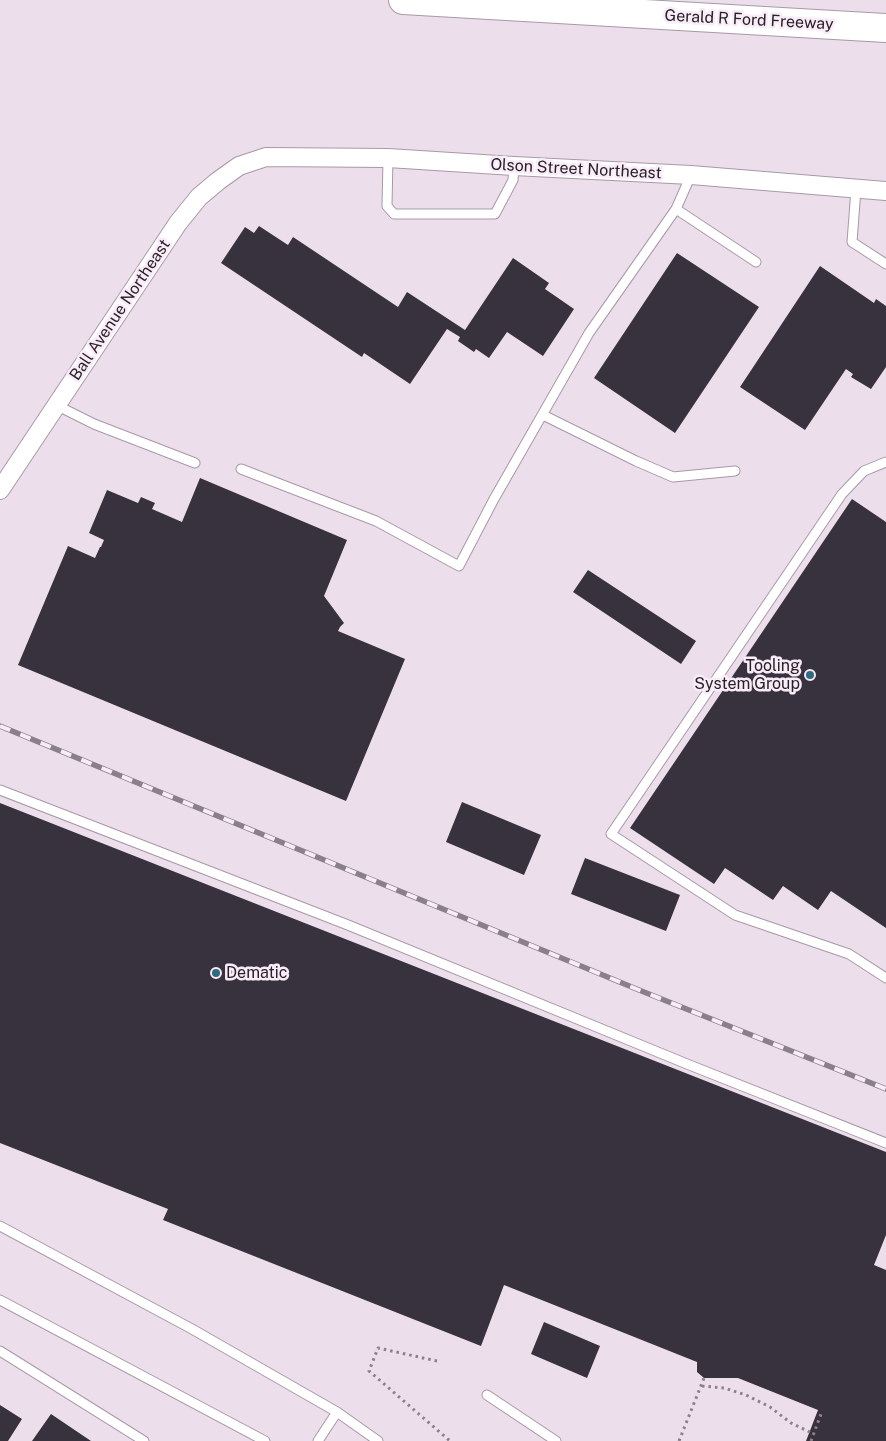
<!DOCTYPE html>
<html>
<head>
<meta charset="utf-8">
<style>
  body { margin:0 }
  canvas { display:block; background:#eddeec }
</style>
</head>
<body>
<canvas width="886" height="1441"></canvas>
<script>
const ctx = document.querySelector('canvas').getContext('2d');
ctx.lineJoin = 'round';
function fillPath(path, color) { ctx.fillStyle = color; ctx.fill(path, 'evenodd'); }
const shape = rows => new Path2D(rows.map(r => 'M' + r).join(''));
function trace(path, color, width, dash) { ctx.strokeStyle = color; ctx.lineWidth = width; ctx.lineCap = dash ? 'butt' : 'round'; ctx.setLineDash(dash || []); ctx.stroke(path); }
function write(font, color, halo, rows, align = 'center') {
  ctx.font = font + ' "Public Sans",sans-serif'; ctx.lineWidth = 5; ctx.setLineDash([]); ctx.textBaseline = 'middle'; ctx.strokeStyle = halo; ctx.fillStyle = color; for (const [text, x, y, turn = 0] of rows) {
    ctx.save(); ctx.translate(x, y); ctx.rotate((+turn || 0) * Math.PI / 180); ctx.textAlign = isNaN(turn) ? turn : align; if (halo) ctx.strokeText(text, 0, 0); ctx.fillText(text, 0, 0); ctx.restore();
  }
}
fillPath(shape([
  [259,226,288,245,293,237,398,307,407,292,465,330,513,258,549,283,545,289,574,309,543,356,507,332,489,358,476,349,474,352,458,341,460,337,447,329,410,384,364,353,362,357,221,263,245,227,254,233],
  [677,253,759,307,675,433,594,378],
  [820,266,874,303,876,299,886,306,886,367,871,389,851,377,853,374,846,369,805,430,740,387],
  [200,478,347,540,324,596,344,623,340,627,338,631,405,659,346,801,18,665,68,546,95,558,100,547,101,547,104,540,89,533,107,490,138,503,141,497,155,503,152,509,182,522],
  [852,499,886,522,886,928,831,891,818,910,783,886,773,900,725,868,714,884,630,828],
  [588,570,696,641,681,664,573,592],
  [462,802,541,835,524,875,446,842],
  [0,803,886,1152,886,1235,874,1265,886,1270,886,1441,806,1441,818,1410,738,1378,704,1378,697,1372,697,1362,504,1285,481,1346,163,1220,168,1209,0,1143],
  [585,858,680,895,666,931,571,894],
  [544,1322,600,1346,587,1378,531,1354],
  [0,1405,22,1419,8,1441,0,1441],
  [51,1414,91,1441,32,1441]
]), '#38313e');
const service = shape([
  [388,158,387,206,394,214,495,214,513,180,514,166],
  [856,189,852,242,886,264],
  [676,209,756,262],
  [56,405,94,424,195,463],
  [543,415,636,461,673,477,735,471],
  [886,462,864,471,842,494,611,834,735,915,849,954,886,978],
  [241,469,376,521,459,566,494,499,589,333,676,209,691,175],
  [0,790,348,925,687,1064,886,1143],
  [0,1226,192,1329,337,1412,378,1441],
  [0,1300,265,1441],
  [0,1351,144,1441],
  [487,1395,556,1441],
  [318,1441,337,1412]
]);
const minor = shape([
  [0,490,178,223,199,197,218,181,239,166,266,157,388,158,514,166,691,175,886,191]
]);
const motorway = shape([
  [403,0,886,28]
]);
trace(service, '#a799a6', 11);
trace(minor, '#a799a6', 20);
trace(motorway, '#a799a6', 30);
trace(shape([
  [437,1361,378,1348,369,1371,450,1441],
  [702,1386,724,1388,746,1395,770,1407,791,1423,814,1434],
  [679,1441,704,1378],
  [811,1441,821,1414]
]), '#8b818a', 3, [2.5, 4]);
trace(service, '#fff', 9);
trace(minor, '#fff', 18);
trace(motorway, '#fff', 28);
const rail = shape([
  [0,726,639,990,886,1089]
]);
trace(rail, '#8a8089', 5.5);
trace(rail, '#faebf9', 4, [11]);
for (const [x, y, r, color] of [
  [810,675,5,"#2e6b82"],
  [216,973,5,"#2e6b82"]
]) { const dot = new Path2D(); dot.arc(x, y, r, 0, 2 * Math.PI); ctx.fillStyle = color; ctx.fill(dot); trace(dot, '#faebf9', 2); }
write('16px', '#272226', '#faebf9', [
  ["Gerald R Ford Freeway",749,20,3],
  ["Olson Street Northeast",576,169,3],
  ["Ball Avenue Northeast",120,310,-56]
]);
write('16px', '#272226', '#faebf9', [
  ["Tooling",800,666],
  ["System Group",800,684],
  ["Dematic",226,973,"left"]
], 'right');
</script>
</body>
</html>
